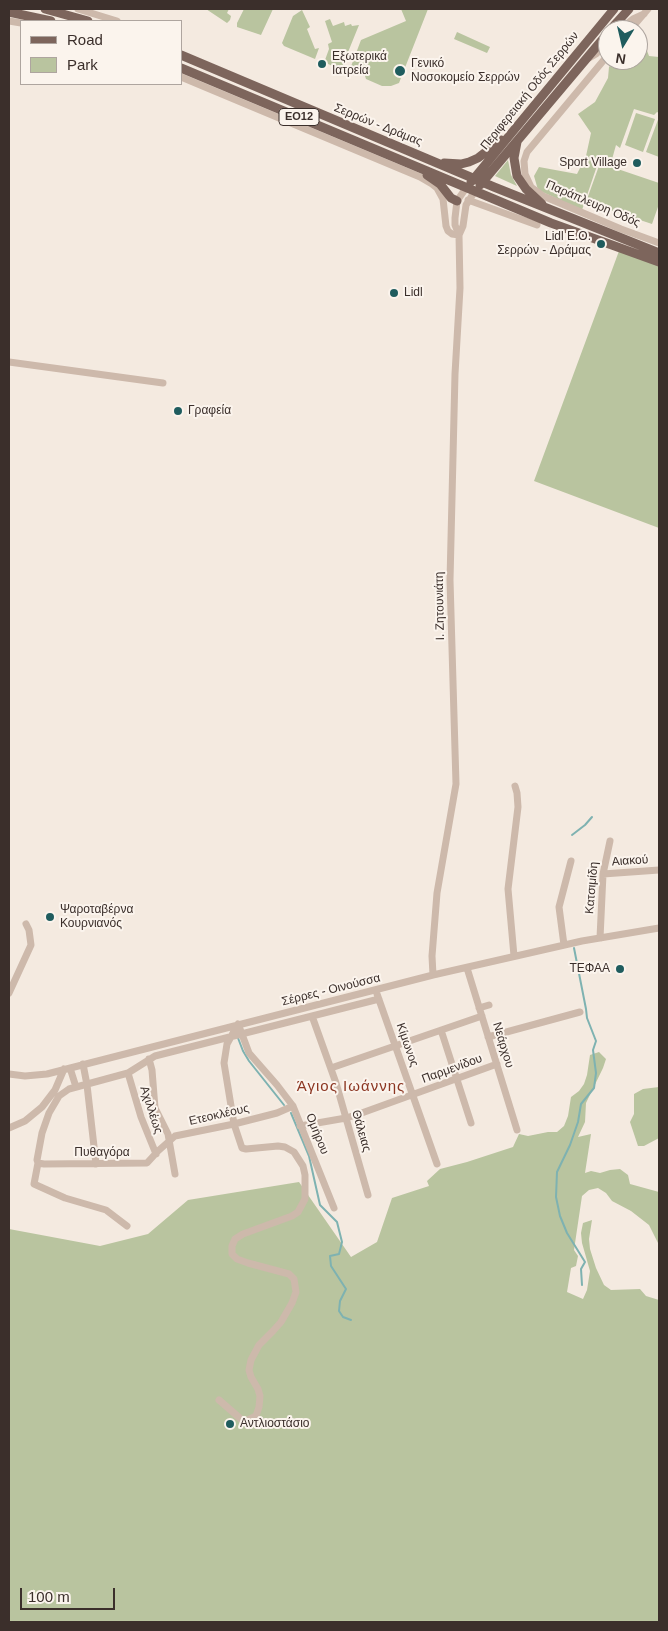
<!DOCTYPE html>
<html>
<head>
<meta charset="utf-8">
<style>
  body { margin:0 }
  #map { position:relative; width:668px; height:1631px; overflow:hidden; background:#f4eae0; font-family:Arial,sans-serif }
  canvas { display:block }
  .frame { position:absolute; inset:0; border:10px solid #3b2f2b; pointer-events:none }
  .legend { position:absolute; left:20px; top:20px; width:162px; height:65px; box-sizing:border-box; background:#fbf4ed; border:1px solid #aea59f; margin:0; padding:6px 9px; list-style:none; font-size:15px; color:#3b2f2b }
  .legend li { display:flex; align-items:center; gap:10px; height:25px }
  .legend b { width:25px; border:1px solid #aea59f }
  .north { position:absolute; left:598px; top:20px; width:50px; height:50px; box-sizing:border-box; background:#fbf4ed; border:1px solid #aea59f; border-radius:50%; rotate:189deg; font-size:14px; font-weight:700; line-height:20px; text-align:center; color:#3b2f2b }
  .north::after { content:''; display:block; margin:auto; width:18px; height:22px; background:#1f5c5e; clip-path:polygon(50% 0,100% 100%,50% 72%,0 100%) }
  .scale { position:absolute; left:20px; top:1588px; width:95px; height:22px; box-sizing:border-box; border:2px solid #3b2f2b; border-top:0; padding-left:6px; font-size:15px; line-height:18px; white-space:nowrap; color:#3b2f2b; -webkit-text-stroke:4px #fbf4ed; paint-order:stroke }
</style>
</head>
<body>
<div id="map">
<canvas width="668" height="1631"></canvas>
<div class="frame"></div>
<ul class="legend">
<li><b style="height:6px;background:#7d655c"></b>Road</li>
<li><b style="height:14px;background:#b9c49f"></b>Park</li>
</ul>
<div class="north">N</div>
<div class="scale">100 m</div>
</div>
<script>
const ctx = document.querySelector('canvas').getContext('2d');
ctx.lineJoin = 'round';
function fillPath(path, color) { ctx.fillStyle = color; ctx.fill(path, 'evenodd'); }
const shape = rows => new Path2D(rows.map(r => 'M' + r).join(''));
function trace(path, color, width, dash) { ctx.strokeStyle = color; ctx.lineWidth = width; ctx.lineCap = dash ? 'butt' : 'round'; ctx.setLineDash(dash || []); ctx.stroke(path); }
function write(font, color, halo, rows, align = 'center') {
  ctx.font = font + ' Arial,sans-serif'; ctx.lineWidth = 4; ctx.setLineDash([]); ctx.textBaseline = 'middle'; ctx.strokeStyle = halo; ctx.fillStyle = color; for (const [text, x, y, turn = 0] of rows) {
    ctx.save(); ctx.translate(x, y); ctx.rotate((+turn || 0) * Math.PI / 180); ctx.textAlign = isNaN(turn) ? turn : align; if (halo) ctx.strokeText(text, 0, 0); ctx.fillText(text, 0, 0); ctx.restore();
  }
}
fillPath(shape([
  [206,9,229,9,227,13,231,16,230,20,227,23],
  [244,9,273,9,261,35,237,27,237,23],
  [401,9,428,9,399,83,391,86,382,86,366,79,365,76,356,72,351,73,350,69,361,40,406,21],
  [302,10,310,27,307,29,315,49,319,48,315,59,284,46,282,43,293,16],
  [330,19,333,26,344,22,345,26,351,24,352,26,359,25,342,67,337,68,326,63,325,60,329,49,328,44,332,42,325,21],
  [457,32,490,47,487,53,454,39],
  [638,47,646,48,649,56,659,57,659,113,657,112,654,115,634,109,620,148,616,145,611,163,599,160,582,210,538,190,534,176,539,167,577,174,586,156,591,133,578,114,595,102,608,78,609,67,615,60,638,60],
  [636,113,655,119,643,152,625,145],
  [659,117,659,157,646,152],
  [508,160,511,175,517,186,495,176],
  [600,163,659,183,659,204,652,224,586,202],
  [619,251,659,264,659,528,534,481],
  [599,1052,606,1059,603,1068,586,1103,585,1122,578,1137,591,1134,585,1173,591,1171,600,1173,610,1170,620,1169,628,1175,630,1184,659,1192,659,1245,649,1225,631,1211,612,1201,606,1193,598,1188,589,1190,582,1196,574,1250,578,1256,576,1266,571,1268,567,1292,583,1299,587,1290,590,1271,582,1243,581,1233,583,1223,592,1220,589,1239,590,1249,596,1268,604,1285,611,1290,640,1289,646,1296,659,1300,659,1622,9,1622,9,1229,100,1246,148,1234,188,1200,299,1182,351,1257,377,1242,392,1198,429,1186,427,1181,440,1169,467,1162,513,1147,519,1134,528,1136,548,1132,557,1132,564,1126,568,1116,571,1097,579,1091,584,1084,587,1075,590,1055],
  [659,1087,659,1138,644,1146,638,1146,630,1122,634,1114,634,1094,643,1089]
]), '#b9c49f');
trace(shape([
  [572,835,585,825,592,817],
  [574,948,586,1009,587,1018,596,1041,593,1050,596,1073,594,1088,581,1104,578,1122,570,1145,557,1172,556,1197,560,1216,567,1233,585,1262,581,1269,582,1285],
  [238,1038,243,1051,249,1061,284,1105],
  [291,1113,309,1156,320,1205,337,1222,342,1242,339,1254,330,1256,331,1266,346,1289,340,1301,339,1311,343,1317,351,1320]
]), '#7eb2b1', 2);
trace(shape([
  [78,9,117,21],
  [9,21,21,23],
  [619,30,633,19,644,14],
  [630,30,648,9],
  [608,55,527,152,524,161,525,174,531,187,543,196,621,229,659,243],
  [589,58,596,54,608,42],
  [181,77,420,177,432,184,437,188,443,199,446,226,448,231,452,234,459,235],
  [468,200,537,225],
  [459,235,463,226,466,205,475,191],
  [9,362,163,383],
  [603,874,659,870],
  [600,938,603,874,610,841],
  [564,945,559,907,571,861],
  [514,956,508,889,518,807,517,793,515,786],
  [467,968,517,1130],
  [433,975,432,956,437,893,456,784,450,580,455,374,460,288,459,235,455,225,455,218,457,201,466,188],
  [9,993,31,945,29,930,26,924],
  [377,994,437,1164],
  [479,1008,489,1005],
  [312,1016,336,1083,368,1195],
  [240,1029,249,1053,277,1085,293,1106,334,1208],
  [441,1030,471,1123],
  [488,1037,580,1012],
  [149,1059,152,1070,155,1108,168,1134,175,1174],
  [83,1064,87,1085,96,1164],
  [70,1068,76,1087],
  [331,1068,482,1016],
  [128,1073,141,1117,156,1154],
  [9,1074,25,1076,47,1074,433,975,582,941,659,928],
  [293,1106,277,1113,234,1124,175,1136,158,1151,147,1163,44,1164,38,1163,37,1160,42,1133,49,1113,59,1096,69,1089,128,1073,155,1056,379,999],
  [300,1126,346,1118,359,1114,497,1064],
  [9,1128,25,1121,42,1107,55,1090,64,1069],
  [38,1163,34,1184,65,1198,106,1210,127,1226],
  [219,1400,242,1420,246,1421,256,1416,259,1407,260,1396,258,1389,251,1377,249,1370,251,1360,259,1345,273,1331,281,1322,292,1303,296,1292,294,1279,289,1274,248,1263,237,1259,232,1254,232,1246,235,1239,243,1234,292,1216,298,1212,305,1199,305,1175,303,1166,294,1152,285,1147,278,1146,246,1149,242,1148,234,1124,224,1063,227,1044,238,1024]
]), '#cdb9ab', 7);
trace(shape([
  [45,9,88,21],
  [9,12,51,21],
  [610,30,629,9],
  [181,55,494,187,659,253],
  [181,68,551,223,659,262],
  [517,142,514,158,517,176,526,189,542,204],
  [444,163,461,164,469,162,478,158,501,140],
  [427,175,440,184,451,198,457,201],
  [471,182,614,9],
  [480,185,608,33]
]), '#7d655c', 9);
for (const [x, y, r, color] of [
  [322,64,5,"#1f5c5e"],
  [400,71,6,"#1f5c5e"],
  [637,163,5,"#1f5c5e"],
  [601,244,5,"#1f5c5e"],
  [394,293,5,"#1f5c5e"],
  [178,411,5,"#1f5c5e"],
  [50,917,5,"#1f5c5e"],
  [620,969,5,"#1f5c5e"],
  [230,1424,5,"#1f5c5e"]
]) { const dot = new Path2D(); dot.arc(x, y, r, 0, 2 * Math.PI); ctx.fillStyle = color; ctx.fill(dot); trace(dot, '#fbf4ed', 2); }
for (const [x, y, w] of [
  [299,117,40]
]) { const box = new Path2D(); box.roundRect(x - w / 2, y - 8.5, w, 17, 4); ctx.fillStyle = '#fbf4ed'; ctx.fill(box); trace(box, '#3b2f2b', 1); }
write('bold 11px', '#3b2f2b', null, [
  ["ΕΟ12",299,117]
]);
write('12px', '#3b2f2b', '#fbf4ed', [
  ["Εξωτερικά",332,57],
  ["Ιατρεία",332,71],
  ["Γενικό",411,64],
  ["Νοσοκομείο Σερρών",411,78],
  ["Sport Village",627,163,"right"],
  ["Lidl Ε.Ο.",591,237,"right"],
  ["Σερρών - Δράμας",591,251,"right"],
  ["Lidl",404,293],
  ["Γραφεία",188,411],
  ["Ψαροταβέρνα",60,910],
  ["Κουρνιανός",60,924],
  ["ΤΕΦΑΑ",610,969,"right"],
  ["Αντλιοστάσιο",240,1424]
], 'left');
write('12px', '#3b2f2b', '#fbf4ed', [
  ["Περιφερειακή Οδός Σερρών",530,91,-51],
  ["Σερρών - Δράμας",378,125,22],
  ["Παράπλευρη Οδός",593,204,23],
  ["Ι. Ζητουνιάτη",440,606,-91],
  ["Αιακού",630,861,-4],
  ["Κατσιμίδη",592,888,-85],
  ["Σέρρες - Οινούσσα",331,990,-14],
  ["Κίμωνος",407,1045,71],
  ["Νεάρχου",503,1045,73],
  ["Παρμενίδου",452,1069,-20],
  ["Αχιλλέως",151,1110,72],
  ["Ετεοκλέους",219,1115,-13],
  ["Θάλειας",361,1131,74],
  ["Ομήρου",317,1134,68],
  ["Πυθαγόρα",102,1153]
]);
ctx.letterSpacing = '1px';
write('15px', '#8c3622', '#fbf4ed', [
  ["Άγιος Ιωάννης",351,1087]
]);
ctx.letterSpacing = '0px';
</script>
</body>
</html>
